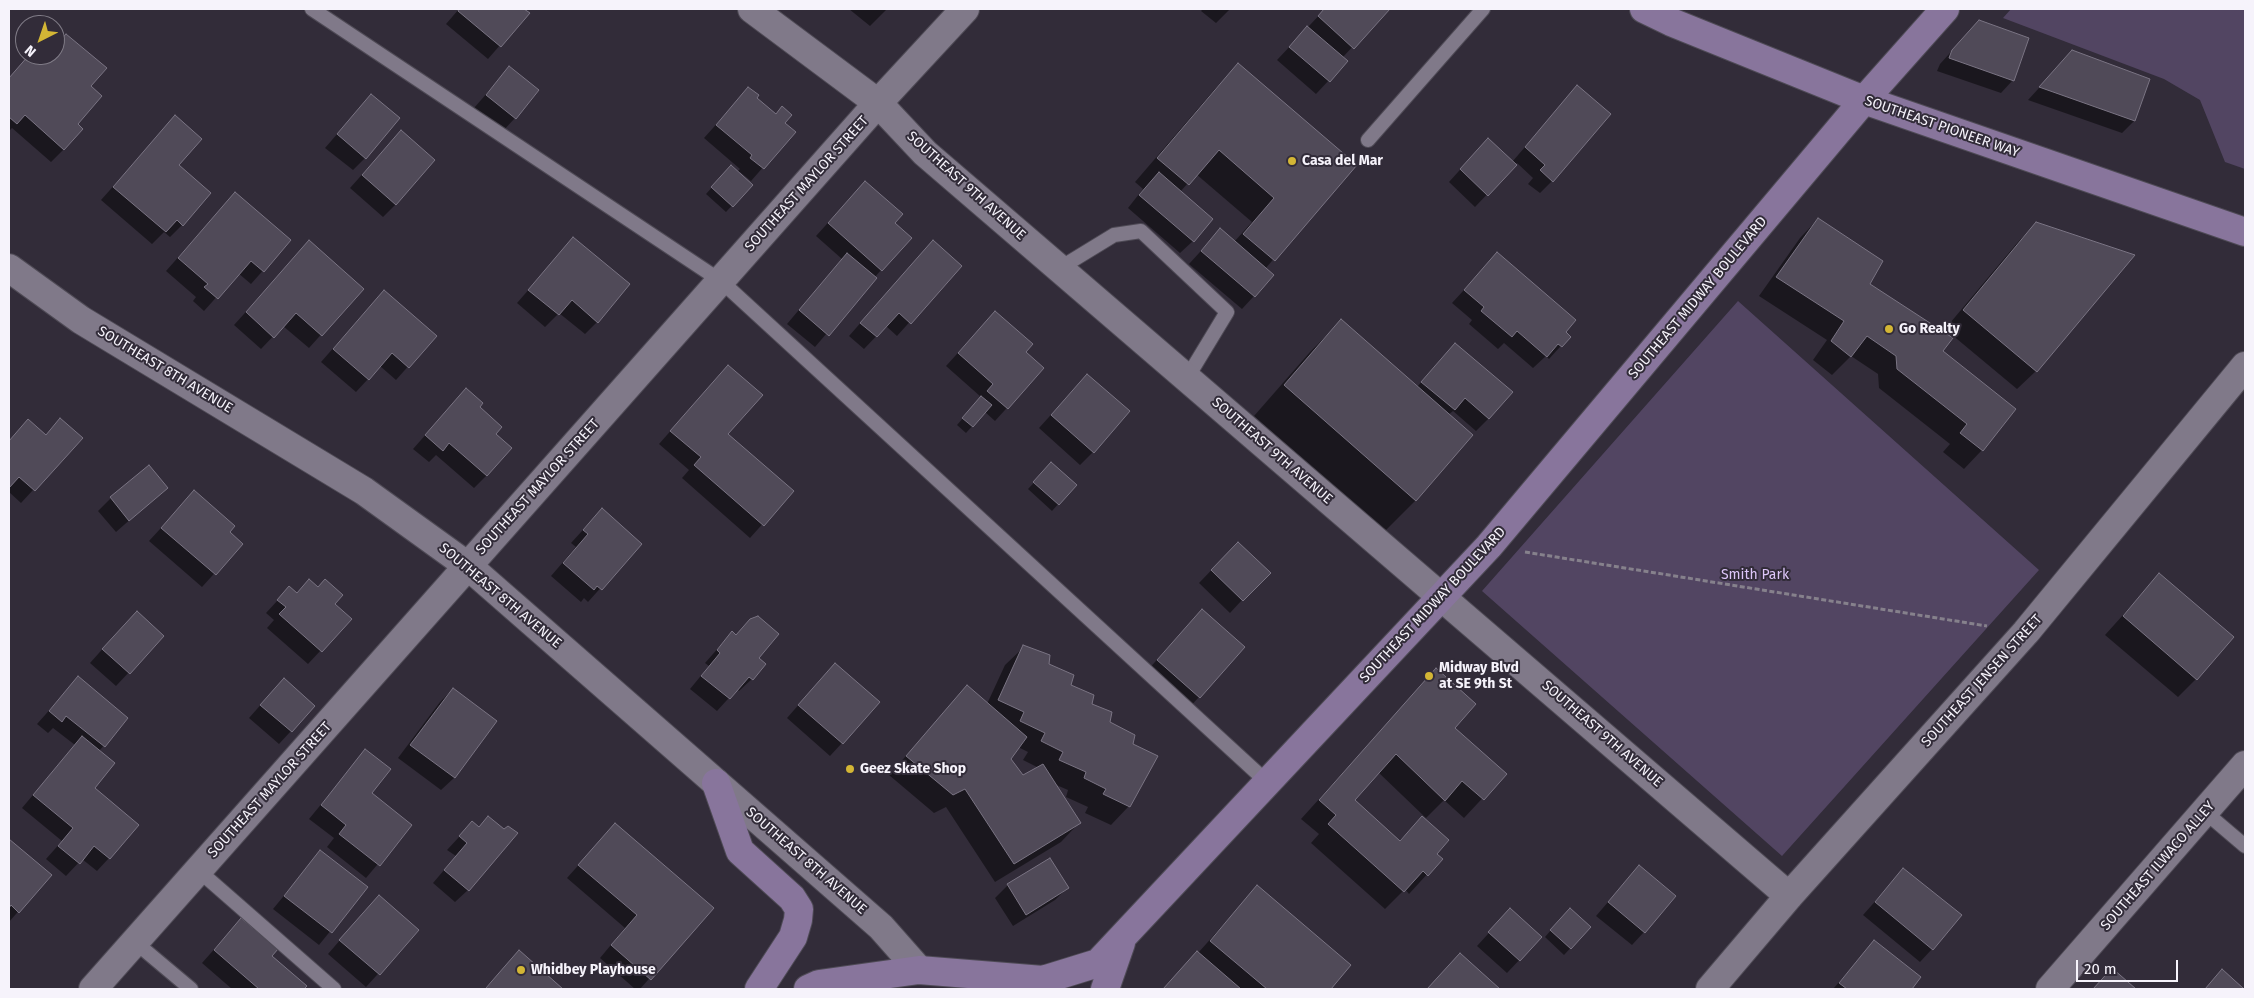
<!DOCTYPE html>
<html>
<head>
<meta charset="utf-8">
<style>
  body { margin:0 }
  #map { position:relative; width:2254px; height:998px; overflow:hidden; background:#322c39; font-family:"Fira Sans",sans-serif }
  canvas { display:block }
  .frame { position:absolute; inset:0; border:10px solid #f6f3fb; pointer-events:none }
  .north { position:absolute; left:15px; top:15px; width:50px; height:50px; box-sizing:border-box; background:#322c39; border:1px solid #807c87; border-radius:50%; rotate:221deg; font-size:14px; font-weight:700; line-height:20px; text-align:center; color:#f6f3fb }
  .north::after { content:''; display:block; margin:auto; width:18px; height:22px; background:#d3b635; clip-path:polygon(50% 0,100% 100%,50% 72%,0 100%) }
  .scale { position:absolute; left:2076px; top:960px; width:102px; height:22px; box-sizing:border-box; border:2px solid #f6f3fb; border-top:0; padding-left:6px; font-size:15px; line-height:18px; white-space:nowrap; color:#f6f3fb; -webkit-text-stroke:4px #322c39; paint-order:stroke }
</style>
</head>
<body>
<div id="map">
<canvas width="2254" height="998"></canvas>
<div class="frame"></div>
<div class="north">N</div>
<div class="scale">20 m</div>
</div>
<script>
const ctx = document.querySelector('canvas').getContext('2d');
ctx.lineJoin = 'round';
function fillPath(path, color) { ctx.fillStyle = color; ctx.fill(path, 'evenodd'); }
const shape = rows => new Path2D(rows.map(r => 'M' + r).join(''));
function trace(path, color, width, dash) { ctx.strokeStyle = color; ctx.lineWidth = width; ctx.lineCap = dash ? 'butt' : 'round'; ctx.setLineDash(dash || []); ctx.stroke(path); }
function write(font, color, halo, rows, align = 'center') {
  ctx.font = font + ' "Fira Sans",sans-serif'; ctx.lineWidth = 4; ctx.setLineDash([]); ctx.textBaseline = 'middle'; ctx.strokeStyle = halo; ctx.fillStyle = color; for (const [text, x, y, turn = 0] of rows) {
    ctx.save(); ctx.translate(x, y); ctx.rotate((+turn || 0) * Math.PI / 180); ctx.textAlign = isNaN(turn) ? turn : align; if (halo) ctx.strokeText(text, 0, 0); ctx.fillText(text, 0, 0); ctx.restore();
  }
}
fillPath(shape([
  [2011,9,2245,9,2245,169,2225,162,2200,100,2164,79,2003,18],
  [1738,301,2039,570,1782,856,1482,591]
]), '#524562');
fillPath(shape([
  [459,9,522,9,528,13,488,59,446,24],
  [849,9,887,9,870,26],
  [1203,9,1230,9,1216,23,1201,11],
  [1325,9,1388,9,1342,58,1346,62,1316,94,1277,60],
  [1979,21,2013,80,2001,93,1937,71,1940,64],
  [66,35,89,87,76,124,64,149,51,162,12,128,9,131,9,78,30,55,36,55,42,61,47,55,55,55,55,46],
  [1238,65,1355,165,1265,269,1254,296,1242,309,1189,264,1220,230,1234,242,1252,222,1196,174,1180,192,1193,241,1180,253,1128,208,1143,189,1135,182,1215,89],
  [2060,65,2134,121,2122,133,2028,100],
  [509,68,515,118,503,131,474,108],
  [1577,87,1552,181,1540,193,1528,184,1533,178,1517,163,1475,207,1449,182,1476,152,1512,162],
  [748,89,755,98,794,132,751,181,740,172,739,174,751,185,726,212,706,194,725,173,737,172,740,169,704,138],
  [371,95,365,158,353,170,325,148],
  [175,117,182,225,170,237,164,232,152,244,101,200],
  [401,131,396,204,383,217,350,188],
  [235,193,290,240,251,284,238,273,204,311,193,301,196,297,166,271],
  [853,195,894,223,881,270,815,347,787,324,842,259,816,236],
  [1818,219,1868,284,1941,351,1982,450,1964,469,1943,452,1950,444,1879,388,1878,374,1851,356,1832,375,1813,360,1827,340,1759,296,1800,238],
  [2036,224,2036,371,2017,389,1945,329,2018,242],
  [573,239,597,322,585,334,559,313,545,327,517,303],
  [921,254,960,266,897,336,886,326,864,349,849,336],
  [1497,254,1569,337,1549,359,1546,356,1533,368,1504,343,1498,349,1469,324,1472,320,1452,303],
  [297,255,362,289,309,348,283,326,261,349,234,325],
  [372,304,435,336,396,380,380,366,356,392,321,362],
  [995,312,1024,352,1043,368,995,421,985,412,966,433,957,425,981,397,946,366],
  [1341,321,1417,387,1455,344,1489,418,1476,431,1453,411,1448,415,1416,500,1385,531,1254,416,1310,352],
  [728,366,727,434,792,491,750,538,682,478,689,470,659,444],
  [1087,375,1093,452,1080,465,1039,428],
  [466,389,494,434,487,475,474,488,436,455,429,462,413,449],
  [16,433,45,436,48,433,81,438,21,503,9,492,9,441],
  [1046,470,1075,485,1052,511,1028,489],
  [166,488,116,532,98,511,111,498],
  [194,492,228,532,241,544,202,587,149,541],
  [602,509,640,544,588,602,584,598,581,602,551,576,576,547,571,543],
  [1225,556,1242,600,1230,613,1199,583],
  [2159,575,2196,679,2178,697,2105,635],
  [309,581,350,619,308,664,267,628,274,620,266,613,289,588,296,594],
  [1202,610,1199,697,1187,710,1145,673],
  [750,620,757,658,752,679,739,691,737,689,717,711,690,689,709,666,705,663,720,646,732,633,735,636],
  [124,625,163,636,116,686,90,663],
  [1024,647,1047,664,1131,744,1129,806,1111,825,1085,813,1088,807,1066,797,1068,790,1054,784,1079,823,1061,842,995,882,946,807,934,813,889,775,967,687,987,704,1005,665],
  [1018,747,1028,752,1023,760,1039,768,1022,777,1010,758],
  [1436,670,1453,728,1505,774,1464,818,1444,800,1426,818,1378,772,1353,800,1399,841,1422,818,1435,854,1441,859,1409,894,1405,889,1385,909,1311,843,1319,834,1301,819],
  [823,677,842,743,830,756,787,718],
  [78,678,127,719,99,751,93,788,109,858,97,871,82,859,66,876,46,859,62,841,22,808,75,745,53,728,48,733,37,724],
  [453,689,496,721,454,778,441,790,398,758,440,702],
  [272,692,314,706,279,744,249,718],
  [365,751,370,794,410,826,366,878,327,847,334,838,309,819],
  [472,823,468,890,455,902,433,883,456,856,447,850],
  [615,824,712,908,640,989,635,989,600,958,625,928,567,878],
  [9,840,50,875,9,922],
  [320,852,366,887,319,945,273,909],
  [1639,866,1644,932,1632,945,1596,916],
  [1904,869,1932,949,1920,962,1863,915],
  [1008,885,1067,888,1055,900,1013,926,995,898],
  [1257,887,1350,965,1329,989,1163,989,1198,953],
  [367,909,417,931,366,987,328,954],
  [1564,915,1590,927,1564,955,1545,937],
  [241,919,270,956,305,986,302,989,232,989,202,963],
  [1498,923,1540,938,1507,973,1477,946],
  [1875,941,1920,978,1910,989,1833,989],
  [519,952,561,989,484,989],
  [1460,955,1498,989,1428,989]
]), '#0007');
const building = shape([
  [459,9,524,9,530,13,501,47,458,11,459,9],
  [1324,9,1390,9,1354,49,1318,16,1324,9],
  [1979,20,2029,38,2014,81,1949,58,1952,50,1979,20],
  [1307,26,1348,61,1330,82,1289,47,1307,26],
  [66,34,107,68,91,86,102,96,78,124,83,129,64,150,25,115,17,124,9,117,9,78,29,55,38,55,43,60,48,55,55,55,55,47,66,34],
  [2072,50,2150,79,2135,121,2039,87,2072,50],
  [1238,63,1357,165,1275,261,1243,234,1274,198,1219,150,1189,185,1157,158,1238,63],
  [509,66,539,90,516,119,486,95,509,66],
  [1577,85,1611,114,1553,182,1540,170,1545,165,1525,147,1577,85],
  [748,87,759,95,757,98,776,114,782,106,792,115,785,123,796,132,764,169,750,158,752,155,716,125,748,87],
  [371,94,400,118,366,159,337,134,371,94],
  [175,115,202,139,179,165,211,193,183,226,177,220,166,232,113,187,175,115],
  [401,130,435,160,396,205,362,175,401,130],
  [1488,138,1517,165,1488,196,1460,169,1488,138],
  [731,165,753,185,733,207,711,187,731,165],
  [1159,172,1213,219,1194,242,1139,195,1159,172],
  [865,181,903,214,895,223,912,238,882,271,828,223,865,181],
  [235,192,291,240,264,272,251,261,218,299,204,287,208,284,178,258,235,192],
  [1818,218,1883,261,1870,284,1953,338,1943,351,2016,409,1983,451,1960,433,1967,424,1897,369,1896,356,1867,336,1851,357,1831,341,1844,321,1776,277,1818,218],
  [2036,222,2135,255,2037,372,1963,310,2036,222],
  [1220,228,1274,275,1255,297,1201,251,1220,228],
  [573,237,630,284,598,323,572,300,559,315,528,290,573,237],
  [309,240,364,289,322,336,296,313,274,338,246,312,309,240],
  [933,240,962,266,911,324,899,313,877,337,860,323,933,240],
  [1497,252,1576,320,1566,332,1571,337,1562,347,1558,344,1547,357,1517,331,1512,337,1481,311,1484,307,1464,290,1497,252],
  [847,253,877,278,829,336,799,310,847,253],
  [384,290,437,336,409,368,392,353,369,380,333,349,384,290],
  [995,311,1033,344,1026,352,1044,368,1008,409,987,391,993,384,958,353,995,311],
  [1341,319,1473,435,1416,501,1284,385,1341,319],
  [1455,343,1513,392,1489,419,1465,398,1455,410,1421,382,1455,343],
  [728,365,763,395,728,434,794,491,764,526,694,465,701,457,670,431,728,365],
  [1087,374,1130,411,1094,453,1051,415,1087,374],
  [466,388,483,403,480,407,502,427,496,434,512,448,487,476,449,443,443,451,425,435,466,388],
  [981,396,992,405,973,427,962,418,981,396],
  [60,418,83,438,35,491,19,477,9,488,9,441,28,419,46,435,60,418],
  [1051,462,1077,485,1059,505,1033,482,1051,462],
  [149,465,168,488,129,521,110,497,149,465],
  [194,490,235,526,230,532,243,544,216,575,161,528,194,490],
  [602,508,642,544,602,590,597,586,594,590,563,563,588,534,583,530,602,508],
  [1238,542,1271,573,1243,601,1211,570,1238,542],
  [2159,573,2234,637,2197,680,2123,616,2159,573],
  [309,579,318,587,325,579,343,595,335,604,352,619,322,652,279,614,286,607,277,600,289,586,297,593,309,579],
  [1202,609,1245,647,1200,698,1157,660,1202,609],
  [137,611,164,636,130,674,102,649,137,611],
  [758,616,779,634,759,658,766,664,753,680,749,677,730,699,701,676,720,653,717,650,732,631,736,635,750,619,758,616],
  [1023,645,1050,655,1049,664,1074,675,1071,685,1094,695,1092,704,1112,712,1110,722,1135,735,1133,744,1158,756,1130,807,1103,794,1106,789,1084,778,1086,772,1059,760,1063,752,1041,741,1045,733,1020,721,1024,712,998,700,1023,645],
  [835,663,880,702,843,744,798,705,835,663],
  [1436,668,1476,704,1455,728,1507,774,1484,800,1462,781,1445,801,1396,754,1355,800,1400,841,1422,816,1449,840,1437,854,1443,859,1428,876,1423,871,1404,892,1328,824,1336,815,1319,800,1436,668],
  [78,676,128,718,105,747,66,716,62,722,49,711,78,676],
  [284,678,315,706,292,732,260,705,284,678],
  [967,685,1027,737,1011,759,1023,775,1043,764,1081,823,1014,864,965,789,953,795,906,756,967,685],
  [453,688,497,721,455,778,410,745,453,688],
  [82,736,115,763,95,788,139,825,110,859,94,846,80,864,58,846,73,828,33,795,82,736],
  [365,749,391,769,372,793,412,825,380,866,339,834,346,825,321,805,365,749],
  [488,816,504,829,508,826,518,833,469,891,444,870,467,843,459,836,472,821,479,827,488,816],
  [615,823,714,908,651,980,611,945,637,915,578,865,615,823],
  [9,839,52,875,19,913,11,905,9,908,9,839],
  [320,850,368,887,332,933,284,896,320,850],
  [1050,858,1069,888,1026,915,1007,884,1050,858],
  [1639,865,1676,896,1645,933,1608,902,1639,865],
  [1903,868,1962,915,1933,950,1875,902,1903,868],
  [1257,885,1351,965,1331,989,1267,989,1210,941,1257,885],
  [379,895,419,930,380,975,339,940,379,895],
  [1510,908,1542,937,1520,961,1488,932,1510,908],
  [1570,908,1591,927,1571,949,1550,930,1570,908],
  [241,918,278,949,272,956,307,986,304,989,259,989,214,950,241,918],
  [1874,940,1921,977,1912,989,1847,989,1839,983,1874,940],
  [519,950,563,989,485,989,519,950],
  [1197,951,1241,989,1163,989,1197,951],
  [1460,953,1500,989,1427,989,1460,953],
  [2112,968,2136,989,2093,989,2112,968],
  [2222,969,2244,989,2205,989,2222,969]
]);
fillPath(building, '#504a58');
trace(building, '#7a7483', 1);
const lane = shape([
  [312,9,721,281,1267,782],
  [1368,140,1483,9],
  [1060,268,1114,235,1141,231,1227,312,1187,378],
  [2205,812,2245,846],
  [198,870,334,989],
  [135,942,191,989]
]);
const street = shape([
  [752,9,878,103,925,153,1789,896],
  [9,268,81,320,364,491,468,566,881,927,919,970],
  [93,989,878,103,965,9],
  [1710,989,1789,896,2026,632,2245,366],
  [2050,989,2245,765]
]);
const secondary = shape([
  [1644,9,1671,22,1864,100,2245,232],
  [716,783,740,851,792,898,799,909,798,920,793,937,759,989],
  [808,989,819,984,919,970,1043,980,1098,963,1489,546,1864,100,1945,9],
  [1105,989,1121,943]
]);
trace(lane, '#4e4a55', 16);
trace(street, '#4e4a55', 30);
trace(secondary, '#4e4a55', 30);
trace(shape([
  [1525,552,1987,626]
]), '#86818c', 3, [5, 2.5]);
trace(lane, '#807989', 14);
trace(street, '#807989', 28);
trace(secondary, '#88759c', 28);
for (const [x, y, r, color] of [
  [1292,161,5,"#d3b635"],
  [1889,329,5,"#d3b635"],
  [1429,676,5,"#d3b635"],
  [850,769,5,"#d3b635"],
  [521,970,5,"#d3b635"]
]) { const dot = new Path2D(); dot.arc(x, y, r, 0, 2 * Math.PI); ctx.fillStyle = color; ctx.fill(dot); trace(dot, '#322c39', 2); }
write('14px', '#f6f3fb', '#322c39', [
  ["SOUTHEAST PIONEER WAY",1942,127,19],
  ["SOUTHEAST MAYLOR STREET",807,184,-48],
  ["SOUTHEAST 9TH AVENUE",966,186,42],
  ["SOUTHEAST MIDWAY BOULEVARD",1698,298,-50],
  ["SOUTHEAST 8TH AVENUE",165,370,31],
  ["SOUTHEAST 9TH AVENUE",1272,451,41],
  ["SOUTHEAST MAYLOR STREET",538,487,-48],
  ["SOUTHEAST 8TH AVENUE",500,596,40],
  ["SOUTHEAST MIDWAY BOULEVARD",1433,605,-47],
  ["SOUTHEAST JENSEN STREET",1982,681,-48],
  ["SOUTHEAST 9TH AVENUE",1602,734,41],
  ["SOUTHEAST MAYLOR STREET",270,790,-48],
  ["SOUTHEAST 8TH AVENUE",806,861,41],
  ["SOUTHEAST ILWACO ALLEY",2158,866,-49]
]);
write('bold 14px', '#f6f3fb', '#322c39', [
  ["Casa del Mar",1302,161],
  ["Go Realty",1899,329],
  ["Midway Blvd",1439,668],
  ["at SE 9th St",1439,684],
  ["Geez Skate Shop",860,769],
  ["Whidbey Playhouse",531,970]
], 'left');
write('14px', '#ddc6f9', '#322c39', [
  ["Smith Park",1755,575]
]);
</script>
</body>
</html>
